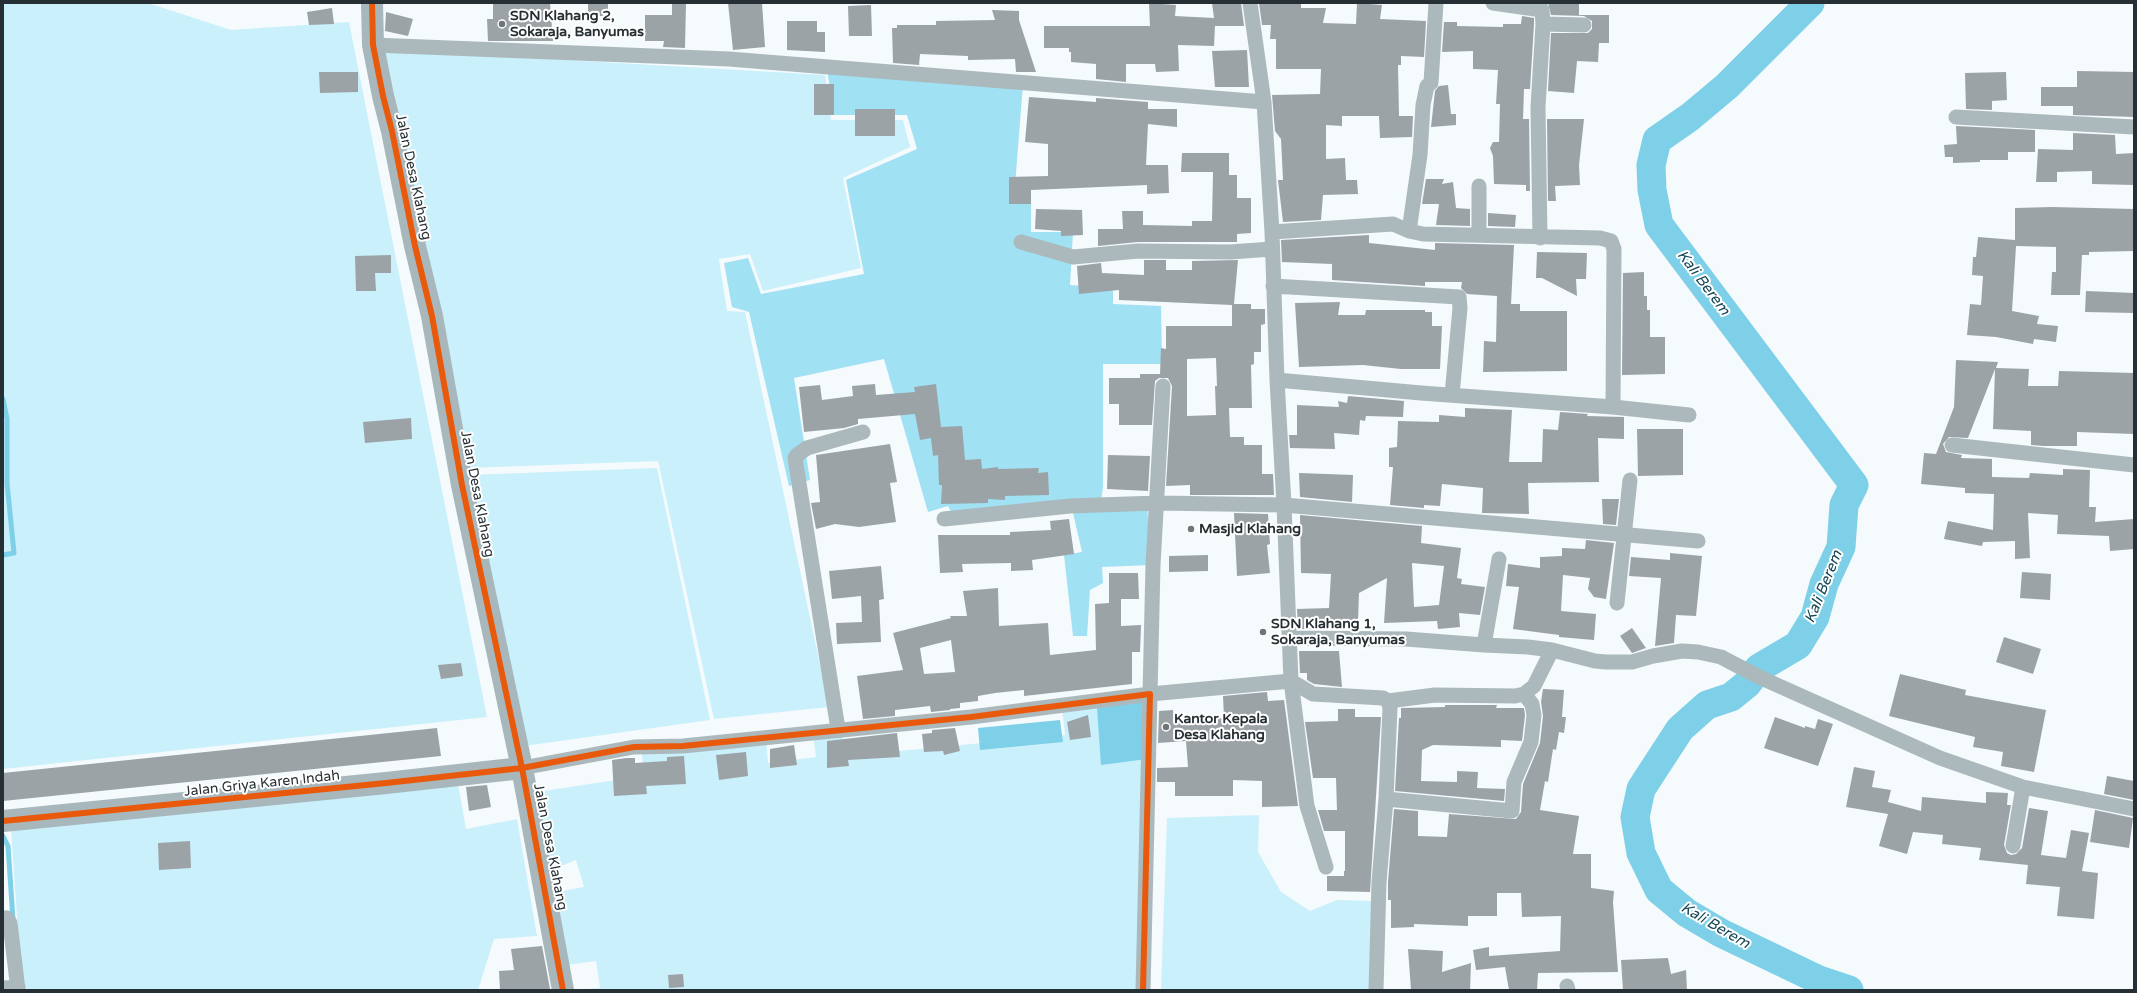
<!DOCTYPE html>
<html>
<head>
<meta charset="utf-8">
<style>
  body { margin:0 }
  #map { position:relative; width:2137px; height:993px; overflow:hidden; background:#f5fafc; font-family:"Varela Round",sans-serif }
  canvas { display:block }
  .frame { position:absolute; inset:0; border:4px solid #262f33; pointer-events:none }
</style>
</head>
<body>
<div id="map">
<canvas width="2137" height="993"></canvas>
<div class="frame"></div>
</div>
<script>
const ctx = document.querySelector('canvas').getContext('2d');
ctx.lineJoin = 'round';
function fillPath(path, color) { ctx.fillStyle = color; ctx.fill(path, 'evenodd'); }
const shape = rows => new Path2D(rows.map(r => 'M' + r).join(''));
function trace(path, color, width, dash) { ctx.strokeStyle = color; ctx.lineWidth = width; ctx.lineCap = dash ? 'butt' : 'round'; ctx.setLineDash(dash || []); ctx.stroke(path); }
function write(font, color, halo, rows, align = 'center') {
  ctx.font = font + ' "Varela Round",sans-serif'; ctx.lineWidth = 4; ctx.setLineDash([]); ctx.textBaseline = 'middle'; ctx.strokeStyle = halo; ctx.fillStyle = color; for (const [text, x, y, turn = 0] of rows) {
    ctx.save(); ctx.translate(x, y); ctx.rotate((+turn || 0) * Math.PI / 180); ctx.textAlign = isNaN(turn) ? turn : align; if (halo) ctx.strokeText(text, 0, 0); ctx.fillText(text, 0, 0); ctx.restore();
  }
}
fillPath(shape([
  [3,3,148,3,231,30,349,22,487,717,3,769],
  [377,49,825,75,831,120,903,120,910,147,843,178,861,268,763,291,750,254,719,259,727,311,745,312,829,707,714,719,658,461,468,468],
  [657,468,710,720,524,746,469,475],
  [1149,698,1140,990,577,990,600,988,596,961,567,965,553,893,584,887,576,860,546,872,530,793,643,776,642,753,766,740,768,763,816,757,812,728,841,726,847,756,1065,735,1062,708],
  [458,784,466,829,517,819,537,936,494,939,478,990,22,990,11,830],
  [1259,815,1258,852,1281,892,1310,911,1337,900,1374,901,1376,990,1161,990,1167,818]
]), '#caf0fc');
fillPath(shape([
  [827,69,1023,84,1014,198,1031,198,1031,232,1073,232,1070,285,1113,288,1113,304,1161,306,1162,364,1103,364,1103,487,1101,502,1147,504,1151,565,1102,567,1103,583,1090,590,1087,636,1073,636,1064,555,1082,552,1070,500,954,517,948,506,928,512,884,359,794,378,810,480,789,486,749,312,732,307,724,263,748,258,761,294,864,274,846,180,917,149,907,115,834,115]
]), '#a0e1f4');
fillPath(shape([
  [1145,701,1147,759,1101,765,1097,708],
  [1060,720,1063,742,980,750,978,728]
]), '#7ed0e8');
trace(shape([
  [3,399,7,419,7,483,14,553,3,555],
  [3,836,8,846,13,920]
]), '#7ed0e8', 5);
trace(shape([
  [1810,3,1727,86,1690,117,1657,140,1651,165,1652,190,1659,225,1854,485,1844,505,1841,547,1824,584,1815,617,1798,645,1759,668,1747,684,1731,697,1707,705,1680,729,1641,789,1635,817,1641,853,1659,890,1687,913,1721,933,1819,980,1849,990]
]), '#7ed0e8', 29);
fillPath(shape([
  [493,3,550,3,553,41,488,41,487,19,493,19],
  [588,3,608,3,608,16,588,16],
  [672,3,686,3,685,48,663,47,664,41,645,41,645,15,672,15],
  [728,3,762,3,765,47,733,50],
  [1149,3,1176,5,1175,16,1214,18,1212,3,1241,3,1244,26,1215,26,1215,25,1214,46,1178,45,1179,71,1156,72,1155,64,1126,64,1126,82,1096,79,1096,64,1071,62,1071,52,1069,52,1069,48,1044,48,1044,26,1150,26],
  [1259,3,1301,3,1301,8,1326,8,1323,23,1356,24,1357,3,1382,5,1380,19,1426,21,1424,57,1401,56,1401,65,1398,65,1399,116,1413,116,1412,137,1380,138,1379,116,1342,116,1342,126,1326,125,1326,159,1345,158,1346,180,1357,180,1358,194,1323,195,1321,220,1283,222,1278,180,1283,180,1281,139,1275,131,1272,95,1320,94,1321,69,1276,69,1276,39,1270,39,1271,25,1262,25],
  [1548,3,1579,3,1579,15,1609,15,1609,43,1599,43,1598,62,1577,61,1574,93,1548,91,1551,33,1588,33,1592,29,1592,21,1584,16,1551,15],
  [871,5,872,36,849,36,848,6],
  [332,8,334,24,309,25,307,12],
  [992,10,1019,11,1019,20,1036,72,1016,72,1015,59,968,60,968,56,920,54,919,65,893,63,892,28,897,28,897,25,936,25,936,21,995,20],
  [386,12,413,19,408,36,385,31],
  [1522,16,1534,18,1534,24,1530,89,1524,89,1523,119,1529,119,1530,191,1526,191,1526,185,1494,184,1493,156,1490,148,1493,142,1499,142,1500,104,1496,104,1498,70,1473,69,1473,51,1442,52,1444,22,1457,22,1457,26,1503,27,1503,24,1521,24],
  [787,21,817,21,817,32,825,32,825,52,787,50],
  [1247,50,1249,87,1215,87,1212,51],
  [2077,71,2134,72,2134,117,2073,115,2073,106,2041,106,2041,87,2077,87],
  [319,72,358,72,358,92,320,93],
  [2006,72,2007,100,1992,101,1992,110,1966,109,1965,73],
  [814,84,834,84,834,115,814,115],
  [1448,85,1451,114,1456,114,1456,125,1431,127,1435,91,1439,86],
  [1029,97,1096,102,1096,98,1148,102,1148,109,1177,109,1177,127,1148,124,1146,165,1168,165,1169,193,1147,194,1147,185,1031,190,1031,204,1009,204,1009,177,1048,176,1048,144,1025,142],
  [855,109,895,109,895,136,855,136],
  [1547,119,1584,119,1579,165,1580,185,1555,186,1556,201,1548,201],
  [1956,126,2035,130,2035,152,2008,152,2008,160,1980,160,1980,162,1953,163,1953,157,1945,157,1944,145,1957,144],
  [2073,133,2115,135,2116,154,2134,153,2134,185,2092,184,2092,171,2057,172,2057,182,2036,182,2038,149,2073,150],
  [1182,153,1229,153,1229,175,1237,175,1237,198,1251,198,1251,233,1237,234,1237,242,1138,242,1098,246,1098,229,1123,229,1122,211,1143,211,1143,225,1192,226,1192,221,1212,221,1213,172,1181,172],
  [1426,179,1444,179,1442,184,1453,182,1456,208,1470,209,1470,226,1436,225,1439,204,1422,204],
  [2052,207,2134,209,2134,251,2089,252,2089,255,2082,255,2080,295,2051,295,2052,272,2056,272,2056,247,2016,246,2012,311,2039,316,2037,324,2058,326,2056,342,2034,339,2033,344,1996,337,1967,335,1970,304,1981,305,1983,276,1972,275,1973,257,1976,257,1978,237,2015,240,2015,208],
  [1036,209,1082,210,1083,235,1061,236,1061,231,1035,229],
  [1488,213,1516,215,1515,227,1488,226],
  [1369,235,1369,243,1435,250,1435,243,1514,245,1511,304,1520,304,1520,311,1567,311,1567,371,1483,372,1484,341,1496,342,1497,296,1467,294,1461,288,1462,282,1425,282,1425,286,1332,280,1332,264,1282,262,1281,240],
  [1537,252,1587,253,1586,279,1576,279,1577,296,1542,278,1536,278],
  [391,255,391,273,375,273,376,291,356,291,355,256],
  [1144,260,1166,260,1166,270,1192,270,1192,261,1238,260,1234,304,1251,304,1251,309,1265,309,1265,324,1261,325,1261,352,1254,352,1254,364,1251,365,1252,408,1229,408,1230,437,1244,437,1244,445,1262,445,1262,474,1273,474,1274,495,1190,495,1190,485,1166,486,1172,386,1168,378,1159,378,1155,381,1152,425,1119,425,1119,404,1109,404,1109,378,1140,378,1140,374,1160,374,1161,348,1166,349,1166,326,1232,326,1232,305,1119,300,1119,290,1079,294,1077,266,1101,263,1102,273,1144,275],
  [1216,358,1217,386,1215,386,1216,415,1187,416,1187,359],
  [1644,272,1644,296,1647,296,1647,310,1650,310,1650,337,1665,337,1665,374,1622,375,1623,273],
  [2086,291,2134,293,2134,313,2085,312],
  [1340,302,1338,315,1365,315,1366,310,1425,310,1425,312,1432,312,1432,326,1442,326,1440,369,1401,369,1363,365,1299,367,1295,303],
  [1956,360,1998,362,1996,368,2029,369,2028,386,2058,386,2059,371,2134,373,2134,434,2077,432,2077,446,2044,446,2031,445,2031,431,1993,429,1995,369,1968,438,1949,437,1943,444,1946,452,1962,455,1961,458,1992,459,1992,477,2029,478,2030,473,2063,475,2063,469,2090,470,2089,507,2096,507,2095,522,2134,519,2134,549,2110,551,2109,536,2057,534,2058,515,2028,513,2030,558,2015,559,2015,541,1983,542,1982,546,1944,539,1948,521,1993,530,1994,494,1965,493,1965,488,1921,484,1924,453,1936,454,1954,407],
  [875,384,876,395,915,392,914,387,936,384,941,427,962,426,965,460,981,459,982,469,998,467,998,469,1039,468,1038,473,1048,472,1049,495,1005,496,1005,500,988,499,988,503,941,504,942,485,939,485,938,455,933,456,931,438,920,440,915,414,858,419,858,424,844,428,804,432,799,387,820,385,822,400,853,396,852,386],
  [1348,396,1404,401,1403,417,1366,416,1365,421,1360,420,1359,435,1334,433,1335,449,1290,448,1289,435,1297,435,1297,405,1339,407,1338,401,1347,403],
  [1465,408,1512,410,1509,462,1542,462,1543,429,1558,430,1560,412,1588,414,1587,416,1624,417,1624,439,1598,438,1599,482,1528,483,1529,514,1482,513,1483,488,1442,484,1440,506,1424,505,1424,508,1390,505,1393,467,1389,467,1389,448,1397,447,1398,421,1439,422,1439,415,1465,417],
  [411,418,412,439,365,443,363,422],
  [1637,429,1683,429,1683,475,1638,476],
  [890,444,897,482,890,483,896,522,859,527,835,524,816,529,811,503,820,502,816,455],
  [1108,455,1150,456,1148,491,1107,489],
  [1299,473,1353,475,1352,502,1300,497],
  [1602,499,1619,499,1616,525,1603,524],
  [1234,513,1268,514,1270,544,1267,545,1270,573,1237,576],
  [1300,515,1422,526,1421,543,1461,548,1457,578,1462,579,1461,584,1485,587,1480,615,1459,613,1460,627,1438,629,1437,621,1384,623,1387,578,1359,593,1358,622,1324,620,1325,629,1302,629,1298,625,1297,609,1329,608,1331,574,1301,573],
  [1412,563,1444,566,1439,605,1414,607],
  [1069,519,1074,554,1032,560,1033,570,1011,571,1011,563,962,564,963,572,940,573,938,535,1010,535,1010,532,1051,530,1050,521],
  [1586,540,1614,543,1606,599,1594,597,1588,589,1590,578,1563,575,1561,611,1596,614,1594,640,1559,637,1559,635,1513,629,1519,587,1506,586,1508,564,1540,568,1540,557,1562,556,1562,548,1585,549],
  [1670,553,1702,556,1696,616,1676,615,1674,643,1655,646,1661,578,1629,576,1631,557,1670,560],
  [1208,555,1208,571,1169,572,1169,556],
  [881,566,884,599,879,600,881,642,837,644,836,623,862,622,861,596,832,599,829,571],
  [2022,572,2051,574,2050,600,2020,598],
  [1109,573,1138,573,1139,599,1121,599,1121,626,1141,625,1140,652,1132,652,1132,684,1024,696,1024,690,995,693,978,696,978,701,960,703,960,708,950,709,950,710,931,712,930,706,895,710,895,716,863,719,857,676,903,670,893,633,951,618,950,616,967,616,963,591,998,588,999,626,1048,623,1050,655,1096,650,1095,604,1109,603],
  [951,640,955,672,924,674,920,648],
  [1632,628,1646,648,1632,653,1620,636],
  [2004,637,2041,649,2033,674,1996,662],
  [1299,651,1339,651,1342,687,1314,684,1307,680,1307,673,1300,673],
  [461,663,463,676,441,679,438,665],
  [1900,674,1966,690,1965,695,2046,710,2034,772,2001,766,2003,752,1973,747,1975,737,1889,716],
  [1543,689,1564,690,1562,717,1566,717,1564,733,1559,732,1556,750,1553,749,1548,782,1545,781,1540,810,1579,816,1573,854,1591,854,1591,888,1614,891,1613,902,1618,972,1538,973,1537,990,1509,990,1505,967,1476,970,1473,950,1489,947,1489,956,1560,951,1561,916,1522,917,1521,893,1497,893,1497,916,1468,916,1468,926,1414,924,1414,927,1391,928,1391,900,1388,900,1388,882,1394,809,1418,811,1418,836,1447,837,1449,814,1516,819,1521,812,1523,784,1540,743,1543,716,1541,702],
  [1267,692,1268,701,1284,700,1298,806,1262,807,1262,781,1233,780,1233,796,1175,796,1175,782,1157,782,1157,768,1188,767,1186,741,1158,743,1159,711,1173,710,1174,722,1224,718,1223,696],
  [1445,705,1497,705,1496,708,1524,708,1525,715,1522,741,1501,740,1501,747,1433,745,1422,750,1421,781,1457,782,1457,771,1478,772,1477,788,1505,789,1504,801,1395,791,1399,718,1401,718,1401,708,1445,707],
  [1338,709,1355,709,1355,717,1381,717,1370,892,1327,891,1327,876,1344,876,1344,871,1345,871,1345,831,1324,831,1318,810,1337,810,1336,778,1313,778,1305,722,1338,721],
  [1088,715,1091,737,1070,740,1067,722],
  [1775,717,1805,728,1805,726,1815,729,1818,719,1833,724,1818,766,1764,748],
  [437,728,441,756,3,801,3,773],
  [955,728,960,751,944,755,943,751,924,752,922,734,932,733,932,730],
  [897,733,900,757,848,760,849,766,827,768,827,741],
  [794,745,797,765,770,768,770,749],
  [746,752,748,776,719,780,716,755],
  [684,756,686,784,646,786,647,794,614,796,612,760,626,758,635,758,635,763,667,761,667,757],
  [1854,767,1875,771,1872,787,1891,790,1888,802,1921,811,1922,797,1986,803,1986,792,2008,793,2007,805,2011,805,2004,845,2007,853,2011,855,2016,854,2022,848,2029,808,2048,811,2041,855,2066,858,2071,830,2089,833,2082,871,2098,873,2094,919,2057,916,2060,887,2026,884,2028,865,1979,860,1981,848,1942,844,1943,835,1913,832,1907,854,1879,846,1888,814,1846,807],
  [2107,776,2134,781,2134,800,2104,794],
  [487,785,491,807,469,811,466,787],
  [2095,810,2133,818,2129,848,2090,842],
  [190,841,191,868,159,870,158,843],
  [542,946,550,989,500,990,499,971,514,970,511,949],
  [1408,949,1443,951,1442,972,1471,963,1470,990,1411,990],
  [1668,958,1671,974,1686,970,1687,990,1623,990,1621,960],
  [683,974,684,987,669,988,668,975]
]), '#9ca3a6');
trace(shape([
  [1250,3,1264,102,1272,232,1393,224,1409,231,1423,234,1600,238,1611,241,1614,249,1613,407],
  [1493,3,1542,10,1543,24,1584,25],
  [373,45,729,59,1264,102],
  [1956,117,2134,127],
  [1409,231,1420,155,1423,105,1427,86,1431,83,1436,3],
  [1272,232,1277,380,1421,393,1613,407,1689,415],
  [1479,235,1479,186],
  [1540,238,1538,107,1543,24],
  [1021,242,1073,257,1138,251,1230,252,1272,249],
  [1273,286,1459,297,1460,308,1452,395],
  [1277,380,1284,505,1291,681,1307,806,1326,867],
  [1163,386,1153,565,1150,694,1291,681,1313,694,1383,698,1388,701,1390,708,1386,799,1379,882,1376,990],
  [1952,445,2134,465],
  [944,519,1070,506,1157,503,1284,505,1698,541],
  [1617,603,1630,480],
  [1290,638,1406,639,1484,645,1528,647,1552,650,1595,661,1606,662,1632,662,1653,656,1682,651,1698,652,1721,657,1759,677,1940,758,2023,787,2134,809],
  [1484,645,1499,559],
  [1388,701,1435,695,1515,696,1524,694,1534,686,1552,650],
  [838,729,795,458,797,455,807,448,863,432],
  [522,768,634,747,683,746,971,717,1150,694,1143,990],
  [1386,799,1512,811,1514,782,1531,742,1534,715,1532,704,1524,694],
  [2013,846,2023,787],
  [3,918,7,918,10,923,18,990],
  [1567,986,1568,990],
  [3,988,18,987]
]), '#abb9bc', 15);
trace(shape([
  [372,3,373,45,383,96,392,131,415,246,432,316,462,485,522,768,563,990],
  [3,821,386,783,522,768]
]), '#a8b7bb', 22);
trace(shape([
  [372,3,373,45,383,96,392,131,415,246,432,316,462,485,522,768,563,990],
  [3,821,386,783,522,768,634,747,683,746,971,717,1150,694,1143,990]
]), '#e8590c', 6);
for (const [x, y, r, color] of [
  [502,24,4,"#6e7679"],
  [1191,529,4,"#6e7679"],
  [1263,632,4,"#6e7679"],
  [1166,727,4,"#6e7679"]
]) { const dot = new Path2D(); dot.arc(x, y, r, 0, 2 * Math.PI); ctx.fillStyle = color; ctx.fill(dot); trace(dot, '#fff', 1.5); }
write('bold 14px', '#262f33', '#fff', [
  ["SDN Klahang 2,",510,16],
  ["Sokaraja, Banyumas",510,32],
  ["Masjid Klahang",1199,529],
  ["SDN Klahang 1,",1271,624],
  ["Sokaraja, Banyumas",1271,640],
  ["Kantor Kepala",1174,719],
  ["Desa Klahang",1174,735]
], 'left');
write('14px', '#262f33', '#fff', [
  ["Jalan Desa Klahang",413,177,78],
  ["Jalan Desa Klahang",477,494,79],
  ["Jalan Griya Karen Indah",262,784,-6],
  ["Jalan Desa Klahang",550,847,79]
]);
write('italic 15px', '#174857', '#fff', [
  ["Kali Berem",1703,283,53],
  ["Kali Berem",1824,587,-68],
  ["Kali Berem",1715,926,30]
]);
</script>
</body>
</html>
